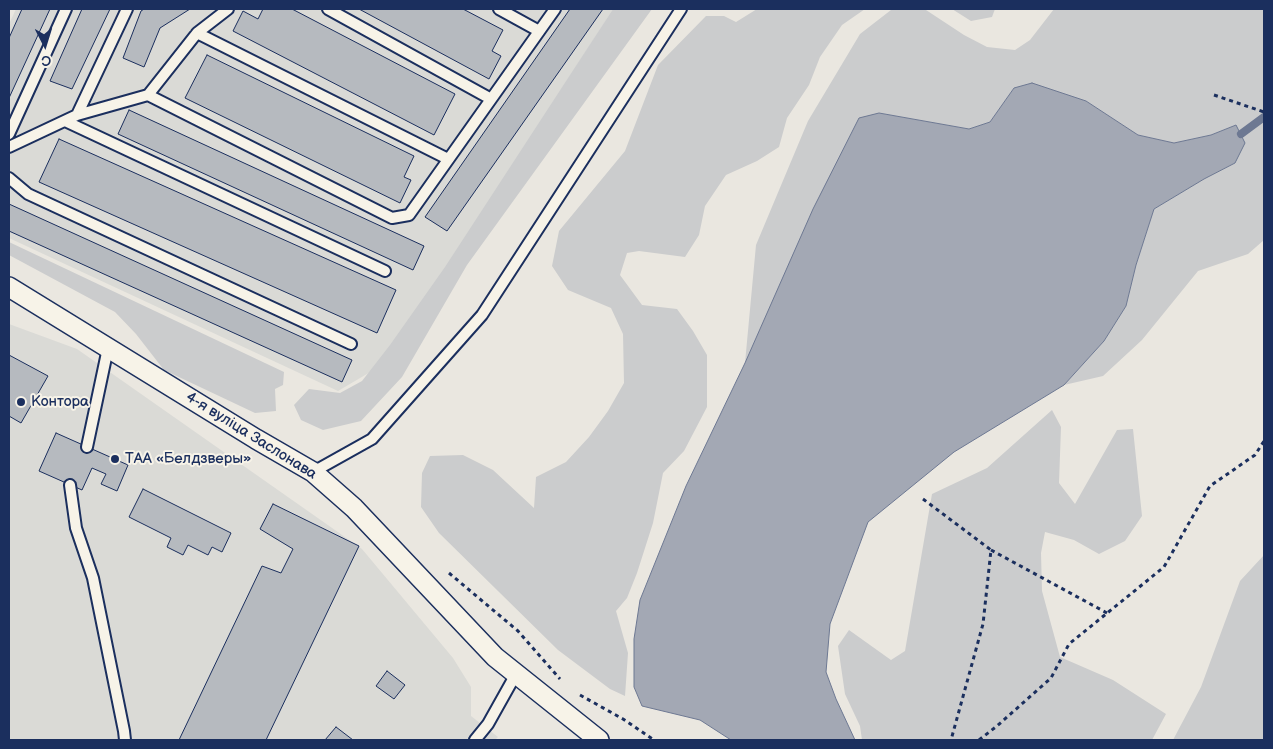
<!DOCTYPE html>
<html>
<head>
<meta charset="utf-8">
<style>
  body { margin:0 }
  #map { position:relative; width:1273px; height:749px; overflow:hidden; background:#eae7e0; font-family:"Balsamiq Sans",sans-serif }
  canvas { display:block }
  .frame { position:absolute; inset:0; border:10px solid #1b2f5e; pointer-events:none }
  .north { position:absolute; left:20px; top:20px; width:50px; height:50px; -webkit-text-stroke:4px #f7f3e8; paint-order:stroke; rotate:175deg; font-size:14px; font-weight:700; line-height:20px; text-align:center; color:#1b2f5e }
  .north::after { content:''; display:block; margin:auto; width:18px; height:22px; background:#1b2f5e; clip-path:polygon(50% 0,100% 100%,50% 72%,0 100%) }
</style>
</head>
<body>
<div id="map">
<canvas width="1273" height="749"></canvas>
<div class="frame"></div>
<div class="north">С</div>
</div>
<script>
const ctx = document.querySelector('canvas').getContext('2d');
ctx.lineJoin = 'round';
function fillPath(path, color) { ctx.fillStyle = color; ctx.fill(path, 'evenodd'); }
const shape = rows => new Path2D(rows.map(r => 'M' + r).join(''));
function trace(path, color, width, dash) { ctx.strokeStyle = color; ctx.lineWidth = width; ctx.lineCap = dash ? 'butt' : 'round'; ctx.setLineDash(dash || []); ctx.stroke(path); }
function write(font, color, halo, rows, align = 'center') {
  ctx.font = font + ' "Balsamiq Sans",sans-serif'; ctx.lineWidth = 4; ctx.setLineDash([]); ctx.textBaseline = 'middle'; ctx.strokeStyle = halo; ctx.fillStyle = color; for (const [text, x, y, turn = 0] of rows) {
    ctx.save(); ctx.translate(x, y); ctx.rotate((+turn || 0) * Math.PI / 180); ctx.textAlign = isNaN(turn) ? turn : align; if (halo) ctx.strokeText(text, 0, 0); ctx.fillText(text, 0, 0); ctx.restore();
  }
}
fillPath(shape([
  [16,9,613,9,389,361,338,391,9,238,9,24],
  [9,324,77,349,362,549,453,658,471,687,471,716,498,737,495,740,9,740]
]), '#dadad6');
fillPath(shape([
  [613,9,652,9,467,265,402,377,361,421,323,430,301,420,294,405,309,389,340,393,362,381,390,345,445,267],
  [757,9,865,9,842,25,820,57,809,85,787,118,779,147,757,161,726,175,705,206,699,235,685,257,639,251,627,253,620,275,642,305,677,309,693,331,707,355,707,407,684,451,663,473,653,523,637,573,627,598,616,611,628,653,625,696,610,689,558,650,439,533,421,507,422,473,430,456,463,455,493,470,534,508,536,477,566,462,589,437,608,411,624,383,623,334,611,308,568,290,552,266,559,231,625,151,658,65,706,16,724,16,736,22],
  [952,9,995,9,992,17,971,21],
  [1054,9,1264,9,1264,240,1248,254,1198,271,1142,340,1103,376,1064,385,1104,341,1126,306,1136,265,1154,209,1204,179,1235,163,1236,125,1211,135,1174,143,1138,135,1086,101,1014,88,990,122,969,129,879,113,745,363,756,245,808,121,860,34,891,10,926,10,964,35,987,47,1015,50,1030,40],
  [9,242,284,372,283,385,275,389,276,411,255,413,164,370,136,334,115,312,9,255],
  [1052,410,1061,427,1059,483,1075,504,1117,430,1133,429,1142,516,1125,541,1099,554,1074,540,1045,532,1041,553,1042,591,1060,657,1113,680,1166,714,1152,740,862,740,860,726,845,694,838,646,849,630,891,660,905,651,932,494,987,468],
  [1264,555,1264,740,1173,740,1201,687,1240,581]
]), '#cbcccd');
const water = shape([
  [1032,83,1086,101,1138,135,1174,143,1211,135,1236,125,1245,143,1235,163,1204,179,1154,209,1136,265,1126,306,1104,341,1064,385,954,452,868,522,830,624,826,672,836,699,855,740,731,740,700,720,642,706,634,687,634,639,640,600,686,486,745,363,813,209,859,118,879,113,969,129,990,122,1014,88,1032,83]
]);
fillPath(water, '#a3a8b4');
trace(water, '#6d7892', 1);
trace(shape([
  [1241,134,1264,117]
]), '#6d7892', 8);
const building = shape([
  [22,9,50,9,9,98,9,38,22,9],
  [82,9,110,9,72,89,50,81,82,9],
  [144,9,190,9,160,28,144,67,123,58,141,11,144,9],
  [263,9,292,9,455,94,434,135,233,31,243,11,258,19,263,9],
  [359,9,463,9,503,30,492,51,501,56,489,79,359,9],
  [570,9,603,9,447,231,425,217,570,9],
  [207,55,414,156,404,177,411,180,400,203,185,98,207,55],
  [129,110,424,246,413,270,118,134,129,110],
  [59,139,396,290,377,333,39,182,59,139],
  [9,204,352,360,342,382,9,231,9,204],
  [9,355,48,376,21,423,9,416,9,355],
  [56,433,128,465,117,491,101,484,106,474,92,468,82,490,39,471,56,433],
  [143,489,231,533,222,552,212,547,208,555,188,545,183,555,167,547,171,538,129,517,143,489],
  [273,504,359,546,266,740,179,740,262,566,281,573,293,549,260,529,273,504],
  [387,671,405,685,394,699,376,686,387,671],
  [336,727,353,740,325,740,336,727]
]);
fillPath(building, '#b6babf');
trace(building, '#1b2f5e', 1);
const service = shape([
  [328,9,491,99],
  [499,9,539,31],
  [197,33,228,9],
  [148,95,197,33,448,159],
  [77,115,127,9],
  [65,121,385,271],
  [9,134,66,9],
  [9,147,77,115,148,95,392,218,409,215,555,9],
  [9,178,28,194,351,344],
  [87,447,108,348],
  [313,472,372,439,482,315,681,9],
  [70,485,76,528,93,578,124,731,125,740],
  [475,740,488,724,516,674]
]);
const minor = shape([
  [9,287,256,439,313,472,354,508,495,657,599,740]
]);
trace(service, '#1b2f5e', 14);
trace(minor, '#1b2f5e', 22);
trace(shape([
  [1214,95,1264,112],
  [923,499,991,550,983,624,951,740],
  [991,550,1107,613],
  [449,573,518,631,560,679],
  [580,695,623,719,654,740],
  [979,740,997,726,1051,678,1069,644,1164,567,1210,486,1255,455,1264,441]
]), '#1b2f5e', 3, [4, 4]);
trace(service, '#f7f3e8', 10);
trace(minor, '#f7f3e8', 19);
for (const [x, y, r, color] of [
  [21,402,5,"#1b2f5e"],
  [115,459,5,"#1b2f5e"]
]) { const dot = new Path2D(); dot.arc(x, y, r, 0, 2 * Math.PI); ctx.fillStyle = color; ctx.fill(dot); trace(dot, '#f7f3e8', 2); }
write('15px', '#1b2f5e', '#f7f3e8', [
  ["Контора",31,402],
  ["ТАА «Белдзверы»",125,459]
], 'left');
write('15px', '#1b2f5e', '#f7f3e8', [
  ["4-я вуліца Заслонава",251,436,32]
]);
</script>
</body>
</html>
